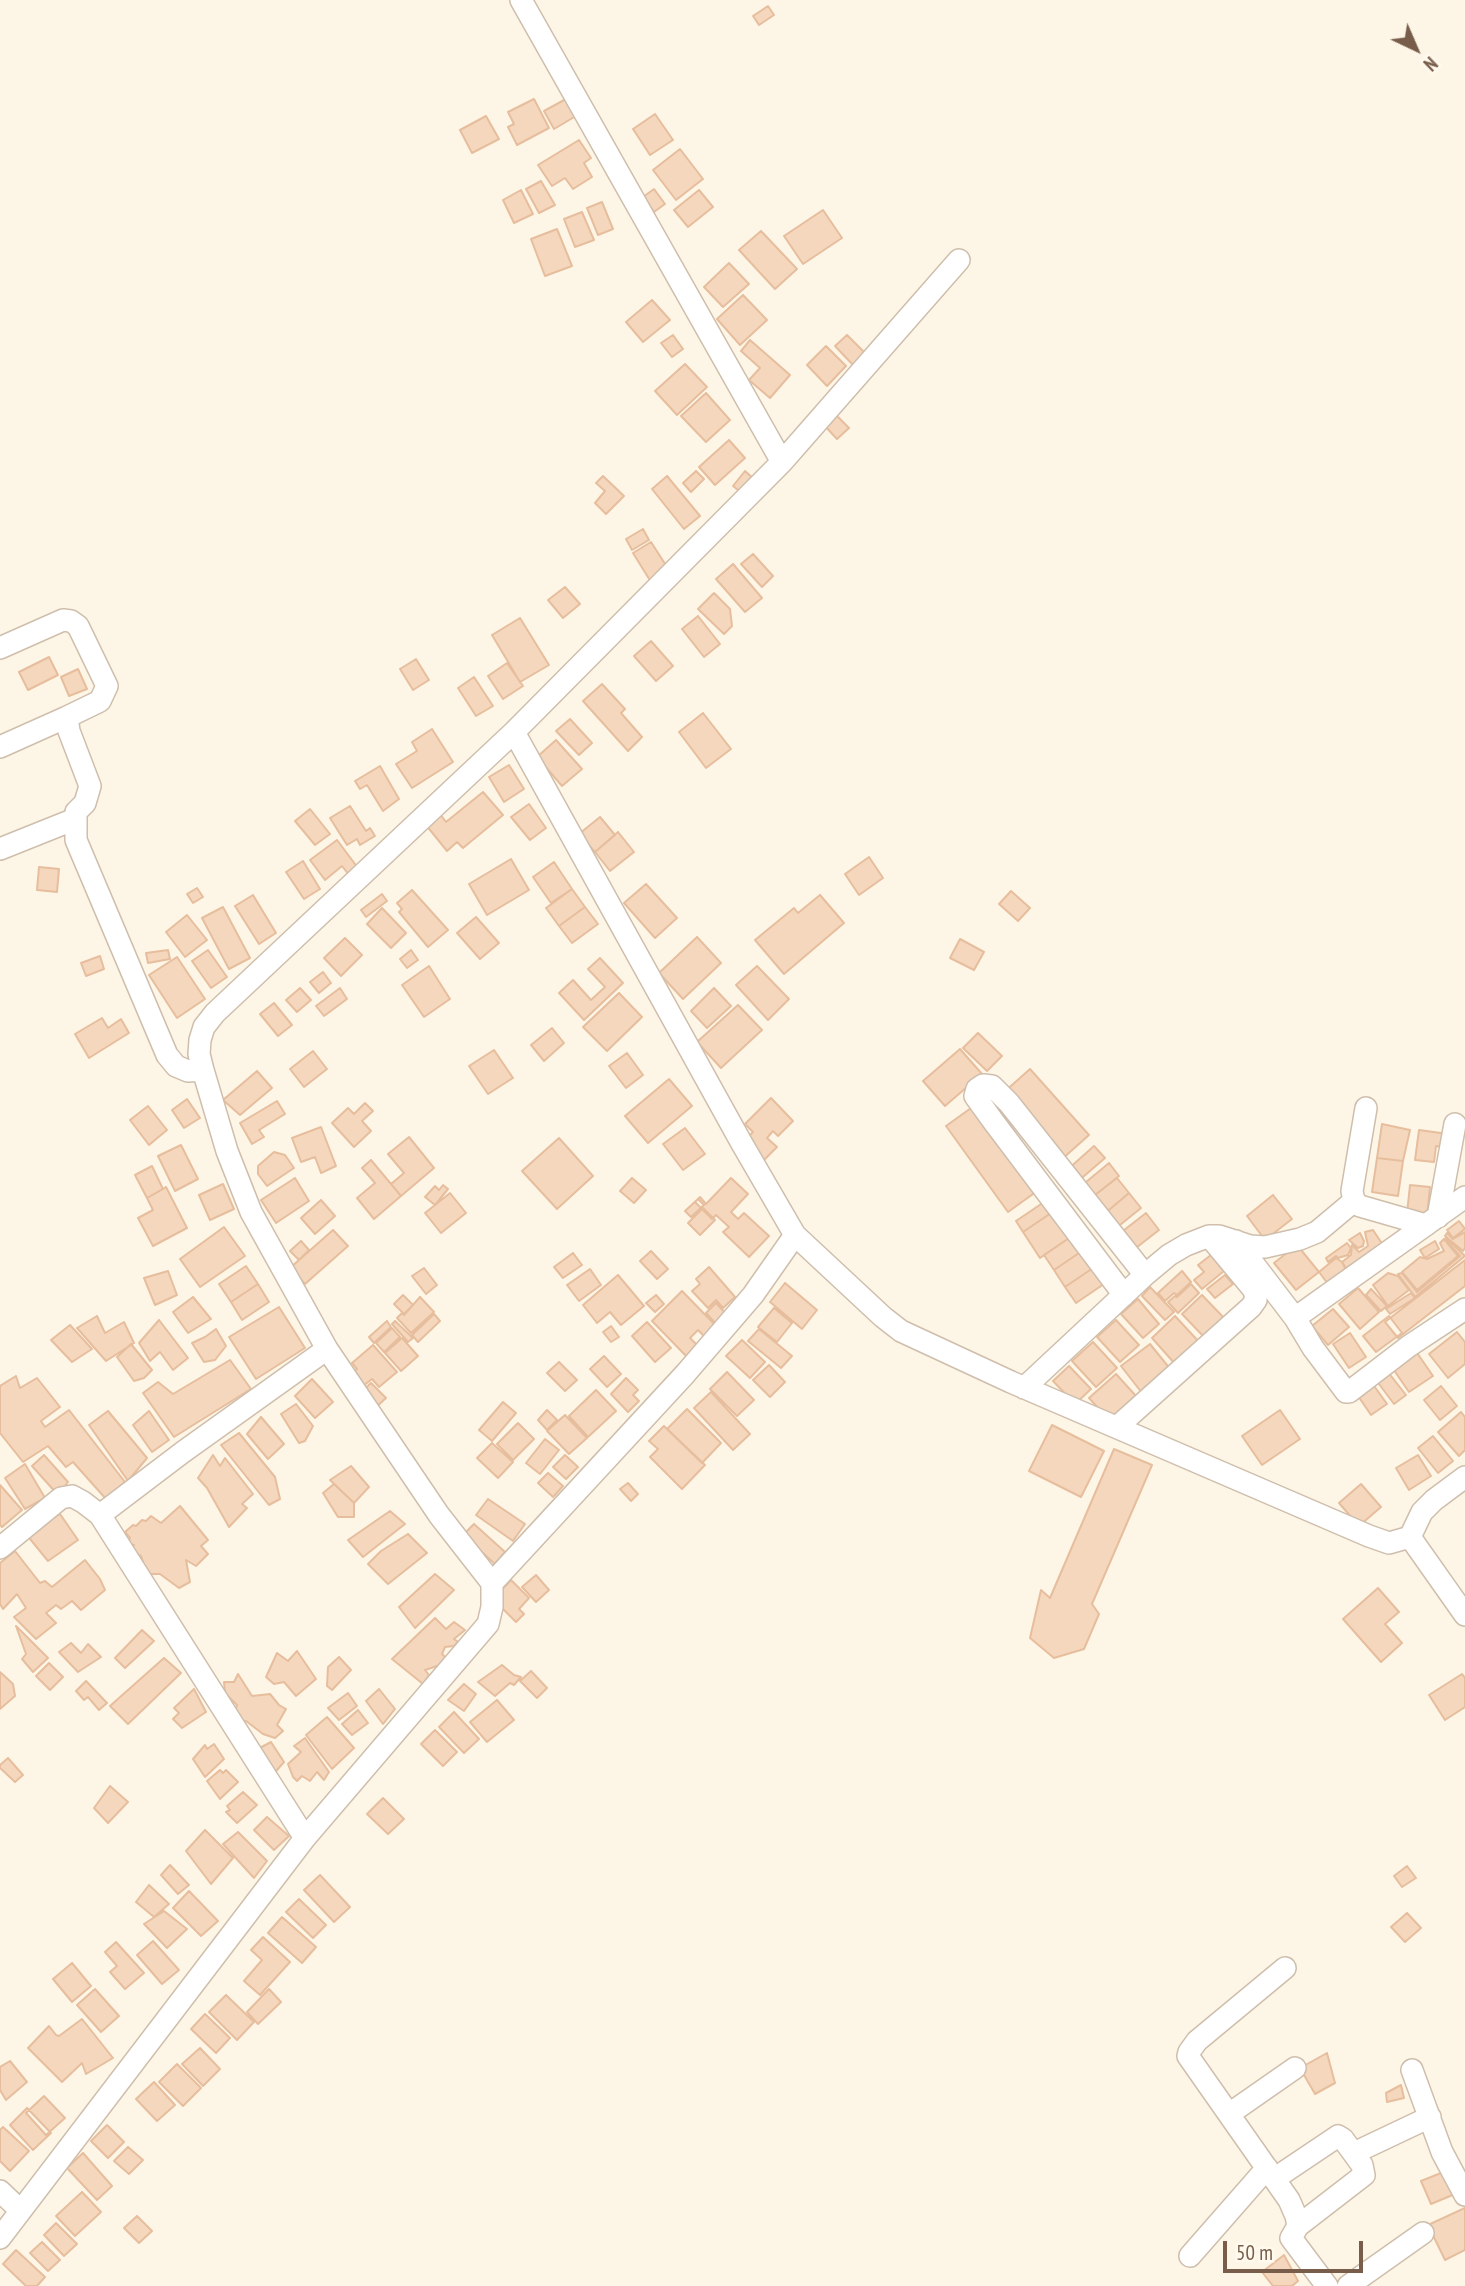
<!DOCTYPE html>
<html>
<head>
<meta charset="utf-8">
<style>
  body { margin:0 }
  #map { position:relative; width:1465px; height:2286px; overflow:hidden; background:#fdf6e7; font-family:"PT Sans Narrow",sans-serif }
  canvas { display:block }
  .north { position:absolute; left:1381px; top:14px; width:70px; height:70px; -webkit-text-stroke:5px #fff9ee; paint-order:stroke; rotate:136deg; font-size:19px; font-weight:700; line-height:28px; text-align:center; color:#785e4a }
  .north::after { content:''; display:block; margin:auto; width:24px; height:32px; background:#785e4a; clip-path:polygon(50% 0,100% 100%,50% 72%,0 100%) }
  .scale { position:absolute; left:1223px; top:2241px; width:140px; height:32px; box-sizing:border-box; border:4px solid #785e4a; border-top:0; padding-left:9px; font-size:21px; line-height:24px; white-space:nowrap; color:#785e4a; -webkit-text-stroke:5px #fff9ee; paint-order:stroke }
</style>
</head>
<body>
<div id="map">
<canvas width="1465" height="2286"></canvas>
<div class="north">N</div>
<div class="scale">50 m</div>
</div>
<script>
const ctx = document.querySelector('canvas').getContext('2d');
ctx.lineJoin = 'round';
function fillPath(path, color) { ctx.fillStyle = color; ctx.fill(path, 'evenodd'); }
const shape = rows => new Path2D(rows.map(r => 'M' + r).join(''));
function trace(path, color, width, dash) { ctx.strokeStyle = color; ctx.lineWidth = width; ctx.lineCap = dash ? 'butt' : 'round'; ctx.setLineDash(dash || []); ctx.stroke(path); }
const building = shape([
  [768,6,774,15,759,25,753,16,768,6],
  [534,99,549,128,517,145,508,127,514,124,508,112,534,99],
  [566,99,576,116,554,129,544,111,566,99],
  [655,114,673,140,650,155,633,129,655,114],
  [486,116,499,139,472,153,460,130,486,116],
  [579,140,591,158,584,163,592,177,573,189,565,178,552,186,538,165,579,140],
  [680,149,703,179,676,200,653,170,680,149],
  [541,181,555,205,539,213,526,189,541,181],
  [654,189,665,204,654,212,643,197,654,189],
  [521,190,533,214,514,223,503,200,521,190],
  [699,190,713,207,688,227,674,210,699,190],
  [602,202,613,229,598,235,587,208,602,202],
  [823,210,842,238,803,264,784,236,823,210],
  [582,212,594,240,575,247,564,219,582,212],
  [557,229,572,266,545,276,531,239,557,229],
  [761,231,797,269,775,289,739,250,761,231],
  [729,263,749,284,723,307,704,287,729,263],
  [743,295,767,320,740,345,717,319,743,295],
  [652,300,670,320,643,342,626,322,652,300],
  [673,335,683,349,672,357,661,343,673,335],
  [847,335,865,353,853,365,835,346,847,335],
  [750,340,790,375,770,398,749,380,760,368,741,351,750,340],
  [826,346,846,366,827,386,807,365,826,346],
  [685,364,707,387,677,415,655,391,685,364],
  [706,393,730,420,706,442,681,416,706,393],
  [835,414,849,428,837,439,824,425,835,414],
  [729,440,745,458,715,485,699,467,729,440],
  [696,471,704,479,691,492,683,483,696,471],
  [745,471,755,480,743,494,733,486,745,471],
  [603,476,624,496,606,514,595,503,605,491,596,483,603,476],
  [667,476,700,516,684,529,652,489,667,476],
  [643,529,649,540,632,550,626,539,643,529],
  [651,542,669,570,651,582,633,553,651,542],
  [753,554,773,576,762,587,741,564,753,554],
  [733,564,762,598,745,612,716,579,733,564],
  [565,587,580,604,563,618,548,600,565,587],
  [714,593,730,609,732,626,724,634,698,609,714,593],
  [698,616,720,644,704,657,682,629,698,616],
  [520,618,549,665,520,682,492,635,520,618],
  [651,641,673,666,656,681,634,656,651,641],
  [49,657,58,675,28,690,19,672,49,657],
  [416,659,429,680,413,690,400,669,416,659],
  [507,663,523,686,503,699,488,676,507,663],
  [78,669,87,689,69,696,61,677,78,669],
  [474,677,493,706,476,716,458,688,474,677],
  [602,684,625,709,621,713,642,737,628,751,583,701,602,684],
  [703,713,731,749,706,768,679,732,703,713],
  [570,719,592,743,579,755,556,731,570,719],
  [432,729,453,762,412,788,396,764,417,751,412,742,432,729],
  [556,740,582,769,562,786,537,757,556,740],
  [509,765,524,789,504,802,489,777,509,765],
  [380,766,399,799,383,811,367,785,360,789,355,781,380,766],
  [483,792,503,815,463,848,457,842,447,851,426,825,440,814,446,822,483,792],
  [529,804,546,828,530,840,511,817,529,804],
  [350,806,366,831,370,828,375,836,360,845,357,839,347,845,330,818,350,806],
  [310,809,330,834,315,845,295,821,310,809],
  [600,817,615,835,595,852,579,834,600,817],
  [618,832,634,852,610,871,595,852,618,832],
  [337,840,358,868,349,875,342,866,325,880,310,860,337,840],
  [869,857,883,878,859,895,845,874,869,857],
  [511,859,529,890,487,915,469,884,511,859],
  [303,861,320,889,304,899,286,872,303,861],
  [554,862,572,889,551,903,533,877,554,862],
  [39,867,59,869,57,892,37,890,39,867],
  [646,884,677,918,655,938,624,903,646,884],
  [197,888,203,897,193,903,187,894,197,888],
  [572,889,585,907,559,926,546,908,572,889],
  [412,890,448,930,428,947,399,912,402,909,397,903,412,890],
  [1011,891,1030,908,1018,921,999,904,1011,891],
  [382,894,387,901,366,917,361,910,382,894],
  [253,895,276,933,259,944,235,906,253,895],
  [820,895,844,923,784,974,755,940,794,908,798,913,820,895],
  [223,907,250,958,229,969,202,918,223,907],
  [585,907,598,924,572,943,559,926,585,907],
  [382,908,406,933,391,948,367,924,382,908],
  [187,915,207,940,185,957,166,932,187,915],
  [476,917,499,943,480,959,457,933,476,917],
  [697,937,721,963,683,999,659,973,697,937],
  [345,938,362,955,341,976,324,958,345,938],
  [960,939,984,952,974,970,950,958,960,939],
  [168,950,170,959,148,963,146,953,168,950],
  [208,950,227,977,211,988,192,961,208,950],
  [411,950,418,960,407,968,400,959,411,950],
  [100,956,104,969,86,976,81,963,100,956],
  [177,957,205,999,177,1018,149,975,177,957],
  [600,958,623,983,584,1020,559,993,573,980,591,1000,605,987,588,969,600,958],
  [429,966,450,999,424,1017,402,985,429,966],
  [757,966,789,999,768,1020,736,985,757,966],
  [323,972,331,983,319,993,310,982,323,972],
  [300,988,311,1000,297,1012,286,1000,300,988],
  [340,988,347,999,324,1016,316,1006,340,988],
  [714,988,731,1006,707,1028,691,1011,714,988],
  [619,993,642,1017,607,1051,583,1027,619,993],
  [274,1003,292,1025,278,1036,260,1014,274,1003],
  [738,1005,762,1030,721,1068,697,1042,738,1005],
  [102,1018,108,1028,121,1019,129,1033,89,1058,75,1034,102,1018],
  [552,1028,564,1043,544,1061,531,1045,552,1028],
  [978,1033,1002,1056,987,1071,963,1048,978,1033],
  [960,1049,982,1074,945,1106,923,1081,960,1049],
  [494,1050,513,1078,488,1094,469,1066,494,1050],
  [313,1051,327,1069,304,1087,290,1069,313,1051],
  [627,1053,643,1075,626,1088,609,1066,627,1053],
  [1030,1069,1089,1135,1061,1160,1002,1094,1030,1069],
  [257,1071,272,1088,240,1115,223,1100,257,1071],
  [669,1079,692,1106,648,1143,625,1116,669,1079],
  [771,1098,793,1121,778,1136,773,1131,767,1138,777,1147,763,1161,744,1141,753,1132,745,1124,771,1098],
  [187,1099,200,1118,184,1128,172,1110,187,1099],
  [277,1101,285,1114,259,1130,264,1137,252,1144,240,1123,277,1101],
  [365,1103,373,1111,362,1121,371,1131,354,1147,332,1123,348,1108,354,1114,365,1103],
  [978,1103,1040,1189,1008,1212,946,1126,978,1103],
  [148,1106,167,1130,149,1145,130,1120,148,1106],
  [1382,1124,1410,1130,1403,1161,1377,1158,1382,1124],
  [321,1127,336,1166,321,1173,315,1157,301,1162,292,1138,321,1127],
  [685,1128,705,1154,683,1170,663,1144,685,1128],
  [1419,1130,1448,1134,1446,1147,1436,1146,1434,1162,1415,1160,1419,1130],
  [409,1137,434,1168,401,1196,391,1184,404,1173,388,1154,409,1137],
  [559,1138,593,1176,557,1209,522,1171,559,1138],
  [181,1145,198,1179,175,1191,158,1156,181,1145],
  [1094,1146,1105,1158,1076,1183,1066,1171,1094,1146],
  [274,1152,285,1155,294,1168,267,1186,258,1174,258,1166,274,1152],
  [1377,1158,1403,1161,1398,1196,1372,1192,1377,1158],
  [371,1160,401,1196,374,1219,357,1198,375,1183,362,1168,371,1160],
  [1109,1163,1119,1176,1090,1199,1080,1187,1109,1163],
  [152,1166,163,1189,147,1198,135,1175,152,1166],
  [295,1178,309,1201,276,1223,261,1200,295,1178],
  [632,1178,646,1190,634,1203,620,1191,632,1178],
  [731,1178,748,1194,731,1212,738,1219,744,1213,769,1236,749,1257,723,1232,729,1227,716,1215,712,1219,695,1202,700,1197,706,1204,731,1178],
  [1117,1178,1129,1193,1103,1215,1090,1199,1117,1178],
  [223,1184,234,1209,210,1220,199,1195,223,1184],
  [443,1185,448,1189,435,1205,425,1197,435,1186,439,1190,443,1185],
  [1410,1185,1430,1187,1427,1216,1407,1213,1410,1185],
  [166,1187,187,1228,153,1246,138,1218,153,1210,147,1198,166,1187],
  [450,1193,466,1213,441,1233,425,1213,450,1193],
  [1129,1193,1141,1208,1115,1229,1103,1215,1129,1193],
  [1273,1195,1292,1219,1265,1240,1247,1216,1273,1195],
  [698,1199,704,1205,691,1217,685,1211,698,1199],
  [321,1200,335,1216,315,1234,301,1218,321,1200],
  [1047,1200,1054,1211,1023,1232,1016,1221,1047,1200],
  [703,1208,715,1220,700,1235,688,1223,703,1208],
  [1054,1211,1072,1236,1040,1258,1023,1232,1054,1211],
  [1146,1213,1159,1230,1132,1251,1119,1234,1146,1213],
  [1459,1221,1465,1229,1453,1238,1447,1230,1459,1221],
  [224,1227,245,1256,200,1287,180,1259,224,1227],
  [333,1230,348,1246,305,1284,290,1268,333,1230],
  [1373,1230,1383,1245,1348,1271,1342,1262,1351,1255,1352,1245,1359,1252,1368,1246,1365,1232,1373,1230],
  [1465,1232,1465,1248,1463,1251,1445,1236,1447,1233,1453,1239,1465,1232],
  [1360,1233,1364,1241,1363,1246,1358,1248,1349,1240,1360,1233],
  [1072,1236,1082,1251,1054,1270,1044,1255,1072,1236],
  [1446,1238,1465,1256,1415,1297,1398,1274,1402,1273,1417,1292,1460,1256,1445,1239,1446,1238],
  [1444,1239,1458,1256,1417,1290,1402,1272,1420,1257,1427,1259,1444,1251,1440,1243,1444,1239],
  [301,1241,309,1250,299,1260,290,1251,301,1241],
  [1435,1241,1439,1249,1425,1258,1420,1250,1435,1241],
  [1347,1243,1351,1248,1348,1255,1338,1258,1336,1256,1328,1262,1326,1258,1347,1243],
  [1297,1245,1319,1272,1296,1290,1274,1263,1297,1245],
  [651,1251,668,1269,657,1279,640,1261,651,1251],
  [1082,1251,1093,1268,1065,1287,1054,1270,1082,1251],
  [573,1253,582,1265,563,1278,554,1267,573,1253],
  [1211,1255,1224,1271,1202,1289,1194,1280,1204,1272,1198,1265,1211,1255],
  [1336,1258,1342,1262,1346,1270,1328,1284,1319,1272,1336,1258],
  [1465,1260,1465,1286,1398,1338,1385,1322,1465,1260],
  [246,1266,258,1284,231,1302,219,1284,246,1266],
  [709,1267,735,1297,723,1308,716,1300,708,1308,692,1291,700,1284,696,1279,709,1267],
  [424,1268,437,1285,426,1294,412,1276,424,1268],
  [1093,1268,1104,1284,1076,1303,1065,1287,1093,1268],
  [590,1269,601,1285,579,1301,567,1285,590,1269],
  [168,1271,177,1295,155,1305,144,1278,168,1271],
  [1182,1271,1191,1282,1177,1295,1174,1293,1165,1301,1158,1293,1182,1271],
  [1388,1273,1398,1276,1409,1290,1388,1306,1373,1285,1388,1273],
  [618,1275,644,1306,621,1325,610,1312,597,1323,583,1305,618,1275],
  [1225,1275,1233,1284,1215,1298,1207,1289,1225,1275],
  [785,1283,817,1310,802,1329,770,1302,785,1283],
  [258,1284,269,1302,242,1320,231,1302,258,1284],
  [1191,1284,1199,1293,1178,1313,1168,1302,1175,1296,1177,1297,1191,1284],
  [1150,1287,1174,1312,1165,1320,1142,1296,1150,1287],
  [1358,1288,1379,1312,1360,1329,1339,1304,1358,1288],
  [1371,1289,1387,1306,1381,1311,1366,1295,1371,1289],
  [682,1291,719,1329,708,1340,698,1330,690,1338,700,1348,689,1359,652,1321,682,1291],
  [1411,1293,1415,1298,1390,1314,1386,1309,1411,1293],
  [403,1295,413,1305,404,1314,394,1304,403,1295],
  [656,1295,664,1304,655,1312,646,1303,656,1295],
  [1202,1295,1225,1319,1205,1338,1182,1314,1202,1295],
  [193,1297,211,1319,188,1333,173,1312,193,1297],
  [420,1297,434,1312,411,1333,397,1318,402,1313,404,1315,420,1297],
  [1138,1299,1159,1324,1143,1338,1121,1314,1138,1299],
  [716,1303,729,1317,719,1327,706,1313,716,1303],
  [279,1307,305,1348,256,1379,229,1337,279,1307],
  [774,1308,792,1323,777,1342,758,1327,774,1308],
  [1333,1309,1349,1327,1328,1345,1312,1326,1333,1309],
  [434,1314,440,1321,418,1342,412,1335,434,1314],
  [97,1316,105,1333,124,1322,134,1343,106,1361,77,1328,97,1316],
  [1175,1316,1200,1343,1176,1365,1152,1338,1175,1316],
  [1389,1316,1402,1333,1376,1352,1363,1336,1389,1316],
  [159,1320,188,1358,173,1370,160,1352,150,1361,139,1343,159,1320],
  [1116,1320,1139,1345,1120,1362,1097,1337,1116,1320],
  [387,1321,391,1327,374,1343,369,1337,387,1321],
  [395,1321,413,1338,408,1342,392,1324,395,1321],
  [647,1322,671,1348,655,1362,632,1336,647,1322],
  [70,1325,92,1349,72,1362,51,1340,70,1325],
  [611,1326,619,1337,611,1342,603,1332,611,1326],
  [392,1328,400,1337,384,1352,376,1343,392,1328],
  [216,1329,226,1346,215,1360,204,1362,192,1343,205,1337,216,1329],
  [759,1329,792,1356,781,1368,748,1341,759,1329],
  [1457,1332,1465,1342,1465,1364,1448,1378,1429,1354,1457,1332],
  [1350,1333,1366,1357,1349,1368,1333,1344,1350,1333],
  [402,1338,418,1356,401,1371,385,1353,402,1338],
  [742,1340,765,1362,750,1378,726,1356,742,1340],
  [1093,1342,1117,1368,1096,1387,1072,1361,1093,1342],
  [131,1344,152,1370,144,1378,134,1381,117,1357,131,1344],
  [1150,1344,1171,1370,1142,1393,1121,1366,1150,1344],
  [373,1345,397,1372,379,1387,372,1379,363,1386,352,1373,357,1369,352,1363,373,1345],
  [1413,1347,1433,1376,1409,1392,1389,1363,1413,1347],
  [604,1356,621,1374,607,1387,590,1369,604,1356],
  [230,1360,251,1389,174,1437,143,1393,158,1382,173,1394,230,1360],
  [559,1362,577,1380,565,1391,547,1373,559,1362],
  [769,1365,785,1382,770,1397,753,1380,769,1365],
  [1069,1366,1091,1389,1075,1404,1053,1381,1069,1366],
  [1384,1367,1406,1395,1394,1404,1373,1376,1384,1367],
  [727,1372,754,1400,737,1416,710,1389,727,1372],
  [1116,1374,1136,1396,1109,1420,1089,1398,1116,1374],
  [16,1376,20,1388,37,1378,60,1407,41,1421,45,1427,69,1410,125,1482,106,1499,73,1462,66,1467,48,1446,23,1462,0,1433,0,1386,16,1376],
  [626,1378,638,1390,633,1395,639,1401,628,1412,611,1394,626,1378],
  [312,1379,333,1402,315,1418,295,1396,312,1379],
  [371,1383,386,1398,374,1409,360,1393,371,1383],
  [1372,1383,1387,1404,1371,1415,1356,1393,1372,1383],
  [1441,1386,1457,1406,1440,1420,1424,1400,1441,1386],
  [596,1390,616,1411,588,1437,569,1416,596,1390],
  [711,1392,750,1434,733,1450,694,1408,711,1392],
  [503,1402,516,1413,492,1441,479,1430,503,1402],
  [296,1404,313,1426,305,1441,299,1443,281,1414,296,1404],
  [687,1409,721,1443,702,1463,667,1429,687,1409],
  [547,1410,557,1420,547,1430,538,1420,547,1410],
  [1280,1410,1300,1439,1262,1465,1242,1436,1280,1410],
  [108,1411,147,1458,128,1481,89,1425,108,1411],
  [149,1411,169,1440,152,1452,133,1425,149,1411],
  [1461,1412,1465,1417,1465,1450,1459,1456,1438,1432,1461,1412],
  [565,1415,587,1438,569,1454,547,1431,565,1415],
  [261,1417,284,1444,268,1459,247,1434,261,1417],
  [518,1423,534,1439,513,1460,497,1444,518,1423],
  [1052,1425,1104,1451,1081,1497,1029,1471,1052,1425],
  [664,1426,705,1465,682,1489,650,1457,658,1449,649,1441,664,1426],
  [239,1433,275,1477,280,1499,269,1505,221,1445,239,1433],
  [1433,1436,1453,1461,1438,1473,1418,1448,1433,1436],
  [545,1439,559,1450,540,1474,526,1463,545,1439],
  [492,1443,513,1462,498,1478,477,1458,492,1443],
  [1114,1449,1152,1465,1092,1604,1099,1614,1084,1649,1054,1658,1030,1638,1041,1590,1050,1598,1114,1449],
  [44,1455,68,1482,58,1495,32,1466,44,1455],
  [213,1455,220,1466,225,1458,253,1494,242,1504,247,1508,229,1527,207,1488,198,1478,213,1455],
  [565,1455,578,1467,566,1479,553,1467,565,1455],
  [1418,1455,1431,1476,1409,1490,1396,1468,1418,1455],
  [25,1464,45,1498,25,1509,5,1478,25,1464],
  [351,1466,369,1487,354,1503,330,1480,351,1466],
  [548,1473,563,1486,553,1497,538,1483,548,1473],
  [628,1483,638,1494,631,1501,620,1489,628,1483],
  [334,1484,354,1503,354,1517,338,1517,323,1493,334,1484],
  [1361,1484,1381,1507,1359,1526,1339,1503,1361,1484],
  [0,1485,22,1510,2,1527,0,1525,0,1485],
  [488,1499,525,1524,513,1541,476,1515,488,1499],
  [180,1506,208,1540,201,1546,208,1554,196,1566,186,1560,190,1582,179,1588,160,1574,147,1574,141,1556,131,1550,134,1545,128,1544,130,1538,125,1532,133,1525,136,1526,142,1520,146,1521,151,1516,161,1523,180,1506],
  [390,1511,405,1524,363,1557,348,1540,390,1511],
  [60,1514,78,1540,48,1561,26,1534,60,1514],
  [474,1524,505,1552,495,1564,463,1535,474,1524],
  [408,1534,427,1553,388,1584,368,1564,381,1551,408,1534],
  [15,1551,40,1583,45,1581,52,1587,85,1560,100,1579,105,1590,81,1610,72,1601,61,1609,56,1605,46,1613,56,1623,36,1639,14,1617,26,1608,17,1594,3,1609,0,1604,0,1563,15,1551],
  [435,1574,454,1590,415,1628,399,1607,435,1574],
  [536,1575,549,1590,536,1602,522,1587,536,1575],
  [511,1580,529,1598,519,1609,524,1614,516,1622,493,1599,511,1580],
  [1378,1588,1399,1612,1385,1624,1402,1643,1381,1662,1343,1619,1378,1588],
  [435,1618,446,1629,454,1622,465,1630,454,1639,458,1642,454,1646,445,1647,442,1654,446,1658,440,1665,425,1670,429,1675,423,1684,392,1659,435,1618],
  [16,1626,48,1658,33,1672,22,1659,26,1654,16,1626],
  [142,1630,154,1641,125,1668,115,1658,142,1630],
  [71,1643,81,1653,88,1644,101,1657,78,1672,59,1652,71,1643],
  [297,1651,316,1679,296,1696,284,1682,274,1684,266,1677,277,1653,288,1661,297,1651],
  [339,1657,351,1670,332,1690,327,1686,328,1667,339,1657],
  [164,1658,181,1673,128,1724,110,1706,164,1658],
  [49,1663,63,1677,50,1690,36,1676,49,1663],
  [502,1665,514,1675,521,1677,514,1685,510,1683,495,1696,478,1682,502,1665],
  [531,1671,547,1688,537,1698,520,1681,531,1671],
  [0,1672,13,1684,15,1696,0,1709,0,1672],
  [238,1674,252,1696,270,1694,279,1705,286,1709,277,1725,283,1731,275,1738,263,1734,246,1721,239,1723,233,1718,237,1705,225,1693,224,1682,234,1682,238,1674],
  [1462,1674,1465,1678,1465,1707,1445,1720,1429,1695,1462,1674],
  [86,1681,107,1703,99,1710,88,1697,84,1700,76,1691,86,1681],
  [464,1684,476,1694,464,1711,448,1700,464,1684],
  [194,1689,206,1712,182,1728,173,1719,179,1713,174,1708,194,1689],
  [379,1689,395,1709,383,1724,366,1701,379,1689],
  [348,1693,357,1706,339,1720,328,1708,348,1693],
  [497,1700,514,1720,487,1742,470,1722,497,1700],
  [358,1710,368,1723,352,1735,342,1724,358,1710],
  [454,1712,479,1739,464,1753,439,1727,454,1712],
  [327,1717,354,1748,332,1769,306,1735,327,1717],
  [435,1730,457,1752,443,1766,421,1744,435,1730],
  [305,1738,329,1772,324,1780,317,1772,310,1781,302,1776,297,1781,293,1777,288,1764,301,1752,294,1746,305,1738],
  [271,1742,284,1762,271,1777,254,1751,271,1742],
  [214,1744,224,1759,205,1777,193,1759,205,1745,207,1749,214,1744],
  [8,1758,23,1775,15,1782,0,1768,0,1765,8,1758],
  [220,1770,223,1773,226,1770,238,1782,220,1799,207,1781,220,1770],
  [110,1786,128,1802,108,1823,94,1808,110,1786],
  [243,1792,257,1805,237,1823,226,1812,230,1810,227,1806,243,1792],
  [383,1798,404,1819,388,1834,367,1814,383,1798],
  [267,1817,289,1836,274,1850,254,1830,267,1817],
  [205,1830,233,1858,211,1884,186,1851,205,1830],
  [238,1832,267,1861,254,1878,223,1844,238,1832],
  [170,1865,189,1885,178,1894,161,1875,170,1865],
  [1407,1866,1416,1878,1402,1887,1394,1876,1407,1866],
  [320,1875,350,1907,334,1922,304,1890,320,1875],
  [149,1885,169,1904,154,1917,136,1902,149,1885],
  [189,1891,218,1921,201,1936,173,1908,189,1891],
  [299,1899,326,1925,313,1938,286,1912,299,1899],
  [164,1911,187,1929,167,1948,144,1924,164,1911],
  [1407,1913,1421,1928,1405,1942,1391,1927,1407,1913],
  [282,1917,316,1947,302,1963,268,1933,282,1917],
  [263,1937,290,1962,260,1995,244,1981,262,1960,251,1950,263,1937],
  [153,1941,179,1970,162,1984,137,1955,153,1941],
  [116,1942,144,1973,125,1989,110,1972,117,1966,105,1952,116,1942],
  [72,1963,91,1986,72,2002,53,1979,72,1963],
  [95,1989,119,2016,101,2032,77,2005,95,1989],
  [269,1989,281,2002,258,2024,247,2012,269,1989],
  [226,1995,254,2022,237,2040,209,2012,226,1995],
  [205,2014,230,2038,216,2053,191,2029,205,2014],
  [82,2019,113,2058,86,2074,82,2063,62,2082,28,2048,49,2026,56,2035,59,2036,82,2019],
  [200,2048,220,2069,203,2086,182,2064,200,2048],
  [1327,2053,1335,2083,1315,2094,1300,2068,1327,2053],
  [10,2061,27,2082,6,2100,0,2090,0,2067,10,2061],
  [177,2064,201,2088,183,2106,159,2082,177,2064],
  [154,2082,175,2105,157,2121,136,2099,154,2082],
  [1401,2085,1404,2098,1387,2102,1386,2093,1401,2085],
  [44,2096,65,2118,46,2135,26,2113,44,2096],
  [27,2108,51,2133,33,2150,10,2125,27,2108],
  [107,2125,124,2142,108,2158,91,2141,107,2125],
  [3,2127,29,2151,10,2171,0,2161,0,2130,3,2127],
  [128,2147,143,2160,129,2174,114,2161,128,2147],
  [83,2153,112,2186,97,2200,67,2168,83,2153],
  [1446,2171,1455,2194,1431,2204,1421,2181,1446,2171],
  [82,2192,101,2212,75,2236,56,2216,82,2192],
  [1465,2208,1465,2250,1445,2260,1428,2225,1465,2208],
  [137,2216,152,2231,139,2243,124,2228,137,2216],
  [56,2223,77,2244,64,2256,44,2235,56,2223],
  [42,2242,60,2260,48,2271,30,2253,42,2242],
  [16,2250,45,2277,37,2286,26,2286,3,2264,16,2250],
  [1284,2255,1298,2281,1292,2286,1273,2286,1262,2272,1284,2255]
]);
fillPath(building, '#f4d7bd');
trace(building, '#e7be9d', 2);
const street = shape([
  [521,0,782,462],
  [0,648,63,620,71,621,78,626,107,686,100,701,67,717,69,731,90,786,85,803,76,812,76,840,167,1055,176,1066,188,1071,203,1070],
  [514,732,741,1142,795,1235],
  [0,747,67,717],
  [0,849,75,819],
  [1366,1108,1352,1191,1354,1201,1360,1206,1426,1225],
  [1465,1197,1295,1318,1313,1348,1346,1392,1349,1392,1409,1346,1465,1309],
  [1438,1217,1455,1124],
  [1236,1241,1295,1318],
  [1124,1295,993,1121,975,1096,977,1089,983,1085,992,1086,1009,1103,1145,1275],
  [1024,1388,1145,1275,1169,1255,1186,1245,1209,1236,1219,1236,1250,1246,1265,1247,1300,1239,1317,1232,1354,1201],
  [1117,1427,1251,1307,1256,1300,1254,1290,1209,1236],
  [100,1515,183,1452,327,1349],
  [1410,1537,1422,1512,1434,1500,1465,1477],
  [0,1548,61,1498,72,1496,83,1502,100,1515,305,1838],
  [492,1583,439,1515,327,1349,251,1212,227,1151,203,1070,199,1054,200,1040,204,1027,215,1013,514,732,782,462,959,260],
  [1285,1968,1197,2041,1189,2052,1188,2056,1289,2200,1296,2216,1298,2226,1291,2238,1327,2286],
  [1412,2070,1442,2152,1465,2195],
  [1229,2114,1295,2068],
  [1354,2153,1430,2117],
  [1274,2179,1338,2136,1343,2139,1362,2165,1364,2175,1298,2226],
  [0,2191,20,2210],
  [0,2238,305,1838,488,1624,492,1607,492,1583,686,1373,753,1295,795,1235,883,1317,901,1331,1011,1382,1369,1536,1389,1543,1410,1537,1465,1615],
  [1190,2256,1267,2168],
  [1348,2286,1423,2233]
]);
trace(street, '#cfbeac', 24);
trace(street, '#fff', 21);
</script>
</body>
</html>
